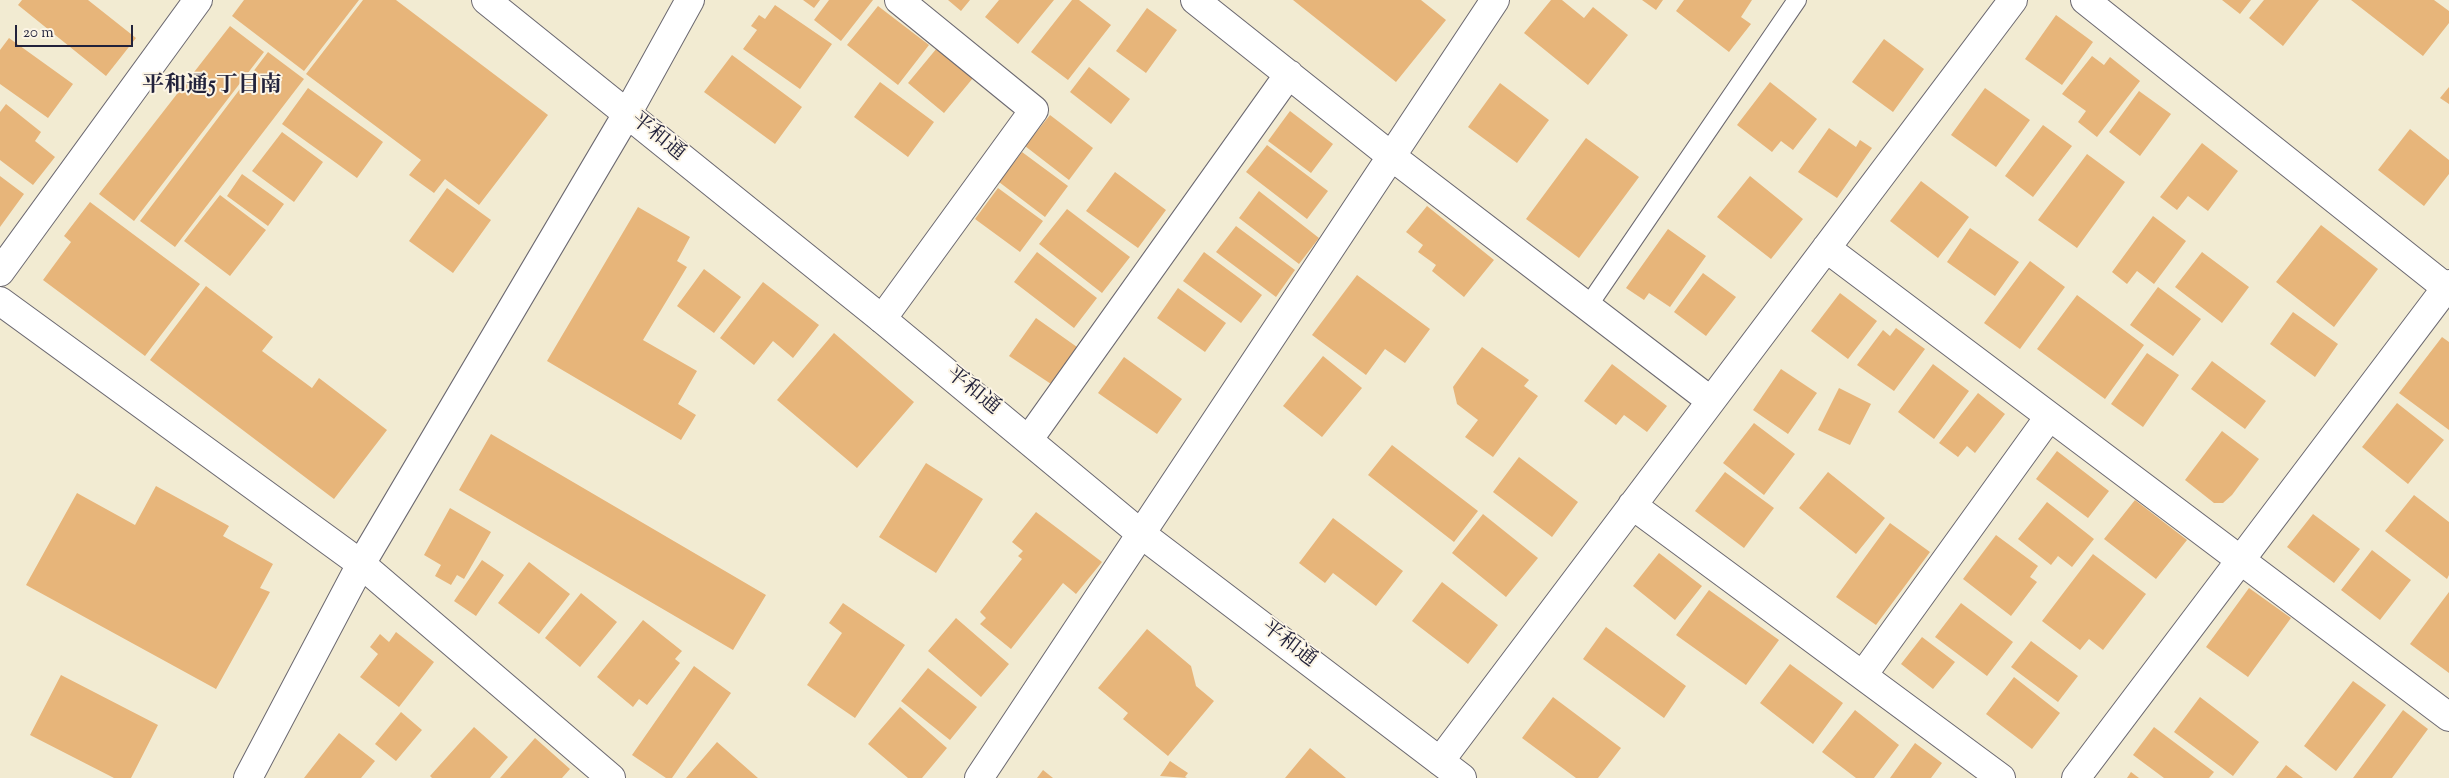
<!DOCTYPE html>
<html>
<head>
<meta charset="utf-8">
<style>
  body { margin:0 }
  #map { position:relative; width:2449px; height:778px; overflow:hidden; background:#f2ebd2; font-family:"Sorts Mill Goudy",serif }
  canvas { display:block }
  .scale { position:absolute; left:15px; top:25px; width:118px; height:22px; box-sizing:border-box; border:2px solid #22223b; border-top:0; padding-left:6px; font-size:15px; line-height:18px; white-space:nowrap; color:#22223b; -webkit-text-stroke:4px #fcf5e5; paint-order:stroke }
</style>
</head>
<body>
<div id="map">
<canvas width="2449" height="778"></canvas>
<div class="scale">20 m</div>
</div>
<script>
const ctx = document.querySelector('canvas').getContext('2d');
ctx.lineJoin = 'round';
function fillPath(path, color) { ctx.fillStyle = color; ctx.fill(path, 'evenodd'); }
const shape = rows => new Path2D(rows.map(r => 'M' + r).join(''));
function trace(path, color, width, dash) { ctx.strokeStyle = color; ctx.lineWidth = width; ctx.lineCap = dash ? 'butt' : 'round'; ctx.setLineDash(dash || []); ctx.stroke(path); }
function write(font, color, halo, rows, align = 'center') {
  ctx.font = font + ' "Sorts Mill Goudy","Noto Serif JP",serif'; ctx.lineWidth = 4; ctx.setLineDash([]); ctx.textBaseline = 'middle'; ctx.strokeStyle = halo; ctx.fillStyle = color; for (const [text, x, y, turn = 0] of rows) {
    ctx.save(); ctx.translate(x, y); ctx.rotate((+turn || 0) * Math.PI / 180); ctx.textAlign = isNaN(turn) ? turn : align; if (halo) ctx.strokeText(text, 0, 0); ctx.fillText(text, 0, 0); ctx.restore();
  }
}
fillPath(shape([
  [22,0,88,0,136,38,106,76,18,5],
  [244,0,359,0,304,71,232,16],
  [363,0,396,0,548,115,479,205,445,179,434,193,409,175,421,160,306,74],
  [803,0,820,0,814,8],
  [829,0,873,0,841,41,814,20],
  [948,0,970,0,961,11],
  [999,0,1054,0,1018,44,985,17],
  [1072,0,1079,0,1111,25,1068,80,1031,52],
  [1293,0,1421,0,1446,20,1396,82],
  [1551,0,1562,0,1584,18,1593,7,1628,35,1588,85,1524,33],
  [1642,0,1663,0,1656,10],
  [1684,0,1752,0,1741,17,1751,24,1729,52,1676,11],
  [2222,0,2251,0,2240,14],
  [2264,0,2319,0,2283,46,2249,18],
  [2351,0,2434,0,2449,11,2449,23,2423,56],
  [775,5,832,44,800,89,743,49,757,30,751,26,759,15,765,19],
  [878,6,929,45,898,85,847,45],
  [1147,8,1177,30,1146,73,1116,51],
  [2056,15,2093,42,2062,85,2025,59],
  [230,26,264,52,134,221,99,194],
  [9,38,73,84,48,118,0,84,0,50],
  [1884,39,1924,69,1893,112,1852,82],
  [937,48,973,78,944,113,908,83],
  [268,52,304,79,175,247,140,221],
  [732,55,802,107,775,144,704,92],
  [2092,56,2104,65,2110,57,2140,81,2097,137,2078,122,2086,111,2062,94],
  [1089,67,1130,99,1111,124,1070,92],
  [880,82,934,122,908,157,854,117],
  [1770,82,1817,119,1793,150,1781,141,1772,152,1737,125],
  [1500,83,1549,120,1517,163,1468,127],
  [2449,87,2449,104,2440,98],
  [308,88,383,142,357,178,282,124],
  [1985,88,2030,120,1996,167,1951,135],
  [2139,91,2171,114,2140,156,2109,132],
  [6,104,41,132,35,141,55,157,33,185,0,160,0,112],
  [1290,111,1333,144,1311,173,1268,141],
  [1050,115,1093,148,1069,180,1025,146],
  [2043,125,2072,146,2033,197,2005,176],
  [1829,128,1856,147,1860,140,1872,148,1837,198,1798,172],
  [2410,129,2449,160,2449,174,2424,206,2378,170],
  [282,132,323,162,294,202,252,171],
  [1586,138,1639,177,1579,258,1526,219],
  [2202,143,2238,171,2208,211,2188,196,2177,210,2160,197],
  [1267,145,1328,191,1307,219,1246,172],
  [1022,152,1068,186,1045,217,999,182],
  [2087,154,2125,182,2077,248,2038,220],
  [1115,172,1166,210,1138,248,1086,211],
  [242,174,284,204,268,226,227,196],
  [0,176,24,194,0,227],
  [1750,176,1803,219,1771,259,1717,217],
  [1921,181,1969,217,1938,258,1890,221],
  [447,188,491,220,453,273,409,241],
  [998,188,1043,221,1020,252,975,219],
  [1259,191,1319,238,1299,264,1239,218],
  [220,195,266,230,230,276,184,241],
  [90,202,200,284,145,356,43,280,71,242,64,236],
  [1427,206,1494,260,1464,297,1432,271,1436,265,1418,252,1423,245,1406,232],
  [638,207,690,237,677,261,687,267,643,340,697,371,678,404,696,415,681,440,547,361],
  [1067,209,1130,257,1102,293,1039,244],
  [2153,216,2186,241,2154,284,2137,271,2127,284,2112,272],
  [2321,225,2378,269,2334,327,2276,282],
  [1236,226,1295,270,1276,297,1216,252],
  [1970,228,2019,262,1995,296,1947,262],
  [1668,229,1706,256,1670,307,1649,293,1644,300,1626,288],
  [1037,252,1097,298,1074,328,1014,282],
  [1204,252,1262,295,1241,323,1183,281],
  [2202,252,2249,287,2222,323,2175,287],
  [2030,261,2065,287,2020,349,1984,323],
  [704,269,741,297,714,333,677,306],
  [1703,273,1736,297,1706,336,1674,312],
  [1357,275,1430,329,1405,363,1385,349,1366,375,1312,335],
  [763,282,819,325,793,358,773,341,754,365,720,338],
  [206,286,273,337,262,351,312,388,319,378,387,430,334,499,150,360],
  [2158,287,2201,319,2173,356,2130,325],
  [1178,288,1226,323,1205,352,1157,318],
  [1840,293,1877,321,1848,359,1811,331],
  [2077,295,2144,345,2105,399,2037,349],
  [2293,312,2338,344,2315,377,2270,344],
  [1036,318,1077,347,1051,384,1009,356],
  [1896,328,1925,349,1894,391,1857,365,1883,330,1890,336],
  [834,333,914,402,857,468,777,400],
  [2442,337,2449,342,2449,430,2399,393],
  [1482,347,1529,380,1524,386,1538,396,1493,457,1465,437,1478,420,1457,404,1453,387],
  [2147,353,2179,375,2143,427,2111,404],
  [1323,356,1362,388,1322,437,1283,406],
  [1124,357,1182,399,1157,434,1098,393],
  [2212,361,2266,401,2245,429,2191,389],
  [1612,364,1667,406,1647,432,1624,415,1616,425,1584,401],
  [1933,364,1969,391,1934,439,1898,412],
  [1781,369,1817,393,1788,434,1753,410],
  [1839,388,1871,404,1850,445,1818,430],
  [1978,393,2005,414,1975,453,1967,446,1958,457,1939,443],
  [2397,403,2444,440,2408,484,2362,447],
  [1754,423,1795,454,1764,495,1723,463],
  [2222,431,2259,459,2232,495,2223,503,2214,503,2185,480],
  [491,434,766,595,733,650,459,490],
  [1392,445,1478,511,1454,542,1368,475],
  [2057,451,2109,491,2088,518,2036,479],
  [1519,457,1578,502,1552,537,1493,492],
  [926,463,983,499,936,573,879,537],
  [1725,472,1774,508,1744,548,1695,511],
  [1828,472,1885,518,1856,554,1799,508],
  [156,486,229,526,223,536,273,564,260,588,270,592,216,689,26,585,77,493,135,525],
  [2414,495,2449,522,2449,575,2447,579,2385,531],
  [2135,500,2187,540,2156,579,2104,539],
  [2047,502,2094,539,2072,567,2058,556,2051,565,2018,539],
  [450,508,491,532,464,579,457,575,451,585,435,576,441,565,424,555],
  [1036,512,1102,562,1076,594,1063,583,1011,649,980,624,986,618,980,612,1022,559,1018,556,1023,551,1012,542],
  [1483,514,1538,558,1506,597,1452,553],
  [2313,514,2360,549,2334,583,2287,547],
  [1333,518,1403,571,1376,606,1333,573,1325,583,1299,563],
  [1890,523,1930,552,1876,625,1836,597],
  [1996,535,2038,566,2030,577,2037,582,2011,616,1963,579],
  [2372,550,2411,580,2380,620,2341,590],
  [1659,553,1702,586,1675,620,1633,586],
  [2093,554,2146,594,2103,650,2089,639,2080,650,2042,621],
  [482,560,504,575,476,616,454,601],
  [529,562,570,594,539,634,498,603],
  [1442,582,1498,625,1468,664,1412,621],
  [2249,588,2291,618,2248,677,2206,647],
  [1709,590,1779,640,1746,685,1676,635],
  [2449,592,2449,673,2410,644],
  [581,593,617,622,580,667,545,638],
  [843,603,905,645,855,718,807,685,842,633,829,623],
  [1961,603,2013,642,1987,676,1935,637],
  [956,618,1009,664,981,697,928,651],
  [643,620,682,651,675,659,680,663,647,705,639,699,633,707,597,677],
  [1606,627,1686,686,1664,718,1583,659],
  [1147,629,1191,666,1196,686,1214,701,1168,756,1123,719,1128,713,1098,688],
  [396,632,434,662,399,707,360,677,378,654,370,647,380,634,389,642],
  [1922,637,1955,662,1933,689,1901,664],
  [2031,641,2078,676,2058,702,2011,667],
  [1790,664,1843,703,1813,744,1760,703],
  [694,666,731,693,672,778,666,778,632,755],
  [928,668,977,707,950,740,901,701],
  [61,675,158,725,131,778,114,778,30,735],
  [2014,677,2060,713,2032,749,1986,714],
  [2353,681,2386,705,2336,771,2304,746],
  [1553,697,1621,748,1598,778,1576,778,1522,738],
  [2200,697,2259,742,2233,776,2174,732],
  [900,707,947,748,922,778,908,778,868,744],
  [1855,710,1899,745,1874,778,1856,778,1822,752],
  [2403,710,2428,729,2392,778,2353,778],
  [401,712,422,730,396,761,375,744],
  [474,727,508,757,490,778,432,778,430,776],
  [2154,727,2214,772,2209,778,2164,778,2133,755],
  [339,733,375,761,361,778,304,778],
  [535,738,570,769,562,778,500,778],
  [717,742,758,778,686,778],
  [1915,743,1942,763,1931,778,1890,778],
  [1310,748,1346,778,1285,778],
  [1170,761,1188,773,1185,777,1187,778,1160,776],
  [2286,765,2303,778,2276,778],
  [1043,770,1053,778,1037,778],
  [2131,772,2139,778,2127,778]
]), '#e7b57a');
const lane = shape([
  [1588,306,1797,0]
]);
const street = shape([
  [1195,0,1391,156,1711,401],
  [2085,0,2449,290],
  [1826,248,2449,717],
  [0,272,198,0],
  [0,301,361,564,611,778],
  [882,319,1034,110,899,0],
  [1029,439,1289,74],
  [1632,505,2001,778],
  [1863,675,2049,417],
  [1440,761,2013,0],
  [979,778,1495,0],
  [2076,778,2449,284]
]);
const secondary = shape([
  [486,0,882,319,1140,533,1462,778],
  [248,778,361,564,627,114,690,0]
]);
trace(lane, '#6b6870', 20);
trace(street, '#6b6870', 30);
trace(secondary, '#6b6870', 30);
trace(lane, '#fff', 18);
trace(street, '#fff', 28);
trace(secondary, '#fff', 28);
write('21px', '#22223b', '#fcf5e5', [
  ["平和通",657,138,39],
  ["平和通",972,392,39],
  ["平和通",1288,645,37]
]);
write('bold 22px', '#22223b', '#fcf5e5', [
  ["平和通5丁目南",212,87]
]);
</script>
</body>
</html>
